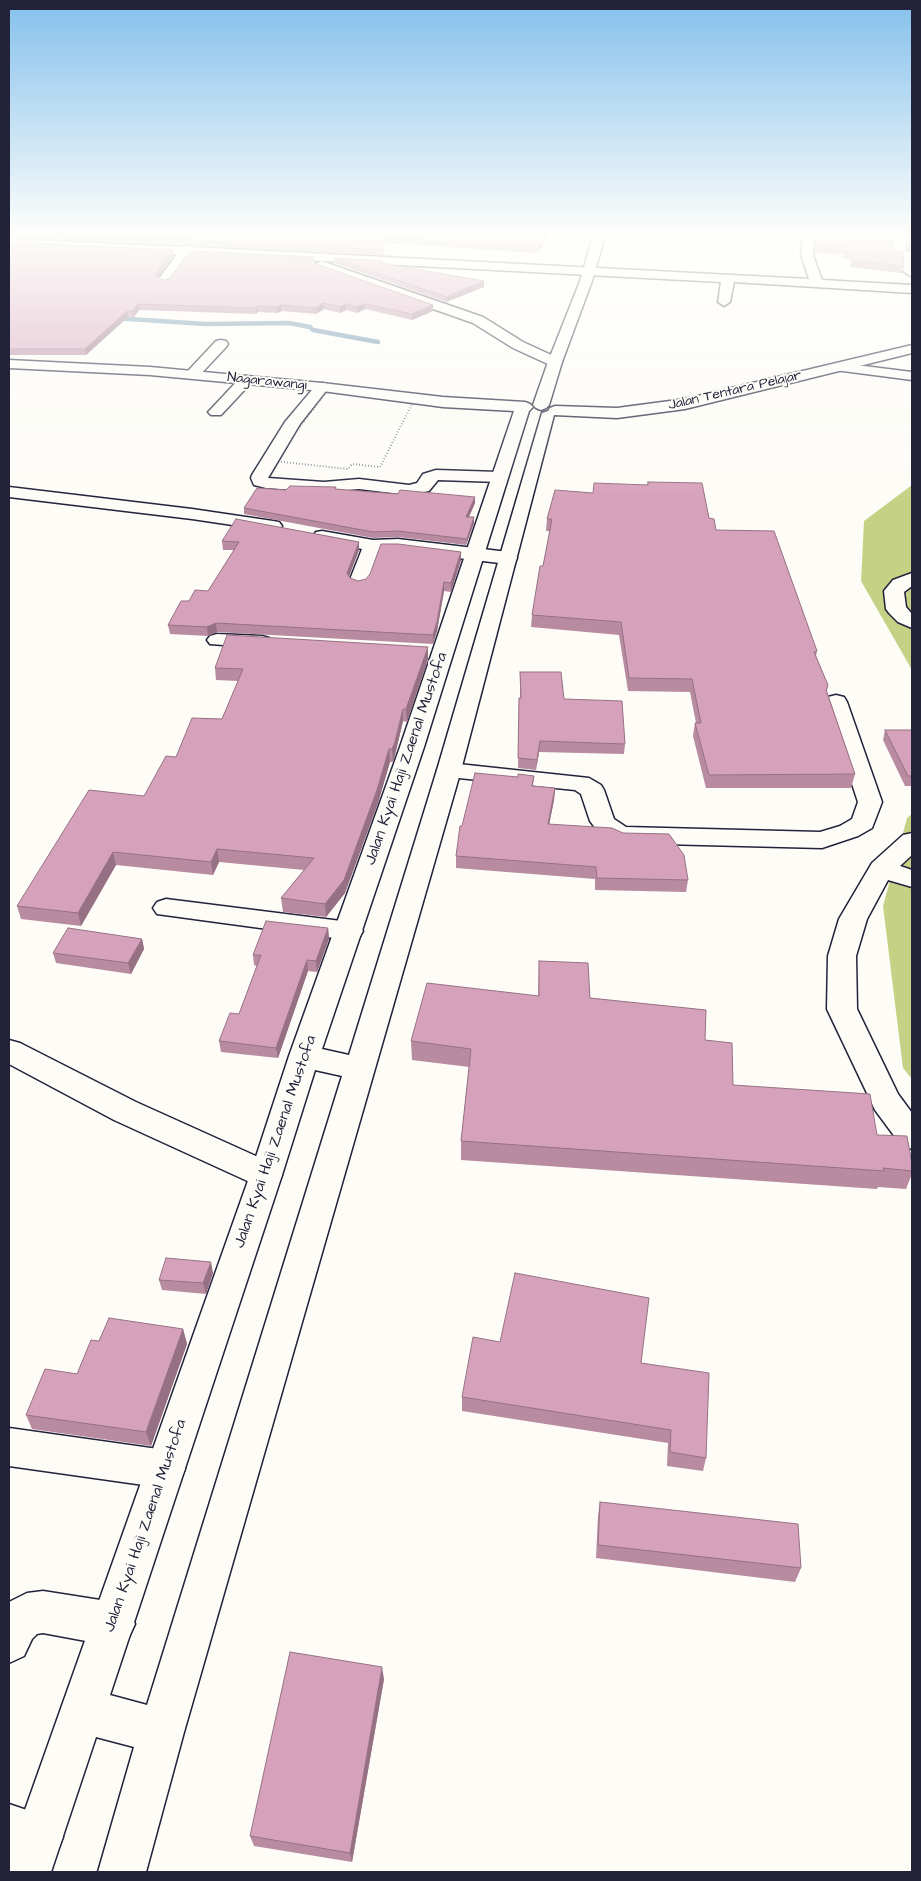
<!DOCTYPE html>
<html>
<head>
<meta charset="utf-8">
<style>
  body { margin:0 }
  #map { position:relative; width:921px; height:1881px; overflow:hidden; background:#fdfcf7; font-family:"Architects Daughter",sans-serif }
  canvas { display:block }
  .frame { position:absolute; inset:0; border:10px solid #22223b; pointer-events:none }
</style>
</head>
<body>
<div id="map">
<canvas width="921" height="1881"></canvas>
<div class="frame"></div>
</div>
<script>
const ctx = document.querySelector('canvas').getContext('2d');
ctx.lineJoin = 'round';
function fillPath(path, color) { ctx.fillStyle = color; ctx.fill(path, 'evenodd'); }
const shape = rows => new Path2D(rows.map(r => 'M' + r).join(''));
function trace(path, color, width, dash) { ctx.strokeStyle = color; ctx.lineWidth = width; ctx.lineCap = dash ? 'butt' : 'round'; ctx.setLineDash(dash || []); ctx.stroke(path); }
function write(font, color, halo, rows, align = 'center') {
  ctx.font = font + ' "Architects Daughter",sans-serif'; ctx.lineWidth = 4; ctx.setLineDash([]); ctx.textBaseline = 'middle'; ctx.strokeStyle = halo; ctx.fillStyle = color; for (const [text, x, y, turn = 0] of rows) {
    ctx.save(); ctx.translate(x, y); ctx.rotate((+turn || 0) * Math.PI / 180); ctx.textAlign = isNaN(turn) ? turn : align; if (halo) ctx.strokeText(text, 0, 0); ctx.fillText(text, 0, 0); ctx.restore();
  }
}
fillPath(shape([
  [912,485,912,670,861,581,864,521],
  [912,814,912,1079,903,1068,883,906,907,818]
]), '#c5d286');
trace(shape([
  [114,318,205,324,289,323,310,327,313,330,378,342]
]), '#638ba8', 4.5);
const minor = shape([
  [803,233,815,233,813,255,822,280,912,285,912,293,734,282,730,302,724,306,718,302,721,282,190,254,168,283,164,284,158,280,177,254,9,245,9,239,183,247,188,245,193,247,809,279,801,255,803,233],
  [905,233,912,233,912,242,905,243,906,251,912,252,912,277,903,271,903,257,896,256,894,253,893,240,895,238,905,236,905,233],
  [321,261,483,317,523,342,560,359,562,362,560,365,550,365,513,348,473,323,317,268,315,265,321,261],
  [221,340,226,341,228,344,226,347,197,378,187,378,185,375,187,372,216,341,221,340],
  [840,363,912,372,912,380,835,370,833,367,835,364,840,363],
  [246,376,251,377,253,380,251,383,221,415,211,415,208,412,211,409,241,377,246,376],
  [322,383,327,384,329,387,300,424,268,478,324,482,359,479,409,485,417,483,423,474,436,470,499,472,505,473,507,477,505,481,499,482,438,480,429,491,409,495,359,489,324,492,266,488,254,485,251,478,252,475,285,422,317,384,322,383],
  [9,487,192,509,273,521,279,522,282,526,279,530,273,531,192,519,9,497,9,487],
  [322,531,373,540,398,539,508,552,515,554,517,558,515,562,508,564,398,551,380,551,369,582,366,586,359,588,352,586,349,582,362,549,316,540,313,536,316,532,322,531],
  [912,573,912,586,904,592,906,607,912,614,912,628,898,622,889,613,886,609,884,591,893,580,912,573],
  [217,634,262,636,269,638,272,642,269,646,262,648,210,644,207,640,210,636,217,634],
  [836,695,844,697,847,702,882,802,872,828,858,836,822,848,622,843,599,833,590,821,581,794,575,790,449,777,441,775,437,770,441,765,449,763,589,778,601,785,604,790,614,819,626,827,820,832,840,826,852,819,858,802,825,702,828,697,836,695],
  [912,833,912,855,900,866,912,870,912,887,888,880,867,919,856,956,857,1009,898,1094,912,1113,912,1149,901,1145,875,1110,827,1009,828,956,839,919,872,863,903,835,912,833],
  [166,899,349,922,359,924,363,931,359,938,349,940,157,914,153,908,157,902,166,899],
  [9,1040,20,1043,136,1102,278,1166,282,1175,278,1184,266,1188,254,1184,114,1120,9,1064,9,1040],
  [9,1428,165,1450,179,1455,185,1469,179,1483,165,1488,9,1466,9,1428],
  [43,1591,113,1602,128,1609,135,1624,128,1639,113,1646,43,1633,37,1634,32,1639,24,1656,9,1663,9,1602,27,1593,43,1591],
  [9,1804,56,1820,63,1837,56,1854,39,1861,9,1852,9,1804]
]);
const major = shape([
  [594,233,606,233,592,281,562,362,549,405,546,408,541,410,536,408,533,405,548,362,580,281,594,233],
  [912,345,912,353,685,409,617,418,554,415,461,770,184,1732,146,1872,98,1872,134,1747,96,1737,51,1872,9,1872,9,1855,250,1175,289,1056,400,747,514,411,443,407,322,391,150,375,9,368,9,360,150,367,322,383,443,397,525,402,530,404,533,407,529,411,424,747,322,1049,349,1055,437,770,542,413,548,411,550,408,555,406,617,408,685,399,912,345],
  [315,1070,342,1076,147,1705,110,1695,282,1175,315,1070]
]);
trace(minor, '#22223b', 3);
trace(major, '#22223b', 3);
trace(shape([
  [327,391,413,402,380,467,352,464,348,469,274,461,327,391]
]), '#22223b', 2, [0.5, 2.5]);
fillPath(minor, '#fdfcf7');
fillPath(major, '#fdfcf7');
fillPath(shape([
  [9,233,551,233,538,253,385,243,383,255,193,245,189,243,183,245,9,237],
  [818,233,903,233,903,234,895,236,893,238,894,247,904,266,902,273,850,267,851,259,843,259,844,254,815,253,816,241],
  [912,237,912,251,908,249,907,245,908,238],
  [9,242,173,250,173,256,158,277,164,280,315,262,316,264,433,305,433,311,412,320,365,309,357,313,346,310,340,313,324,309,316,314,282,311,277,313,258,312,256,314,139,310,134,317,128,317,86,355,9,355],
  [334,258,484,287,446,302,334,263],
  [648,482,709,518,716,530,817,651,816,656,828,685,827,691,855,774,851,788,706,788,693,736,695,723,696,723,690,692,628,691,619,635,531,627,532,615,543,566,550,531,546,531,547,519,593,493,647,485],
  [336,489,475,503,469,517,474,517,474,523,466,545,398,537,373,538,244,514,244,508,286,490],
  [222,541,359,542,359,550,349,577,350,578,358,581,461,560,451,592,444,591,437,631,433,644,217,632,208,636,170,634,168,625,189,601,208,591,234,550,223,550],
  [428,659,407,722,403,721,395,755,393,762,390,762,378,803,345,893,326,917,283,912,281,898,304,870,219,862,213,875,116,865,81,926,21,919,17,906,144,796,176,757,222,719,238,681,216,680,215,668],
  [520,672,564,699,625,744,624,754,539,752,536,770,518,768,519,698,520,698],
  [885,730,912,730,912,786,905,786,883,740],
  [534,776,533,786,555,788,554,800,549,824,688,880,686,892,595,890,595,879,456,868,456,856,462,826,518,777],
  [328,928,329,939,317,972,308,971,278,1058,221,1052,219,1041,239,1014,257,966,254,965,253,955],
  [142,939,144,949,131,974,56,963,53,953],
  [539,961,590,998,705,1040,733,1085,877,1135,912,1164,912,1174,906,1189,878,1187,877,1189,461,1160,461,1141,469,1067,412,1060,411,1041,538,996],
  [213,1273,206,1294,162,1290,159,1280],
  [183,1329,187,1344,151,1446,32,1429,26,1415,77,1374,99,1341],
  [641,1363,706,1458,703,1471,667,1466,668,1443,462,1411,462,1397],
  [600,1502,801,1568,795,1582,596,1558,598,1516],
  [384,1679,352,1862,254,1846,250,1836]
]), '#b88ba1');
fillPath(shape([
  [548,233,551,233,538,253,538,248],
  [893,233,903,233,903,234,895,236,891,240],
  [188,238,189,243,183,245,182,240],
  [173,250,173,256,156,279,156,273],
  [484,281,484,287,446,302,446,297],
  [323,303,324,309,316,314,316,308],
  [138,304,139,310,134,317,133,311],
  [346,304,346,310,340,313,340,307],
  [365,304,365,309,357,313,357,307],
  [281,305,282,311,277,313,277,307],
  [433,305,433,311,412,320,412,314],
  [257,306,258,312,256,314,255,308],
  [127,311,128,317,86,355,85,349],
  [475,497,475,503,466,523,466,517],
  [474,517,474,523,466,545,467,539],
  [359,542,359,550,347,581,347,573],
  [461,552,461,560,451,592,451,583],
  [444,582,444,591,437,631,433,644,433,635],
  [216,623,217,632,208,636,207,627],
  [428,647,428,659,407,722,406,709],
  [403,709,403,721,395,755,393,762,392,749],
  [540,741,539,752,536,770,537,760],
  [389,749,390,762,378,803,345,893,326,917,325,904],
  [555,788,554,800,547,836,548,824],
  [217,849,219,862,213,875,211,862],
  [113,852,116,865,81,926,78,913],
  [328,928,329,939,317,972,316,961],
  [142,939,144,949,131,974,128,963],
  [307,960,308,971,278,1058,276,1048],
  [211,1262,213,1273,206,1294,203,1283],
  [183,1329,187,1344,151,1446,146,1432],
  [382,1667,384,1679,352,1862,350,1853]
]), '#967183');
const building = shape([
  [37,233,548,233,538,248,385,237,383,250,193,240,188,238,182,240,37,233],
  [818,233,893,233,894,247,897,251,903,252,904,266,851,260,852,253,844,252,845,248,816,247,817,235,818,233],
  [912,237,912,244,909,243,908,238,912,237],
  [9,242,173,250,156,273,156,276,164,280,169,279,190,251,315,257,313,259,316,264,433,305,412,314,365,304,357,307,346,304,340,307,323,303,316,308,281,305,277,307,257,306,255,308,138,304,133,311,127,311,85,349,9,349,9,242],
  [334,258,382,261,381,263,484,281,446,297,334,258],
  [648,482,702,483,709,518,714,519,716,530,774,531,817,651,814,652,828,685,826,690,855,774,709,775,695,723,701,723,692,679,629,678,621,622,532,615,540,566,543,566,552,519,547,519,555,490,593,493,594,483,648,485,648,482],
  [290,486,336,487,335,489,398,494,400,490,475,497,466,517,474,517,467,539,398,531,373,532,244,508,257,488,286,490,290,486],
  [236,519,359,542,347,573,350,578,358,581,366,579,370,574,381,544,398,544,461,552,451,583,444,582,437,622,433,635,216,623,207,627,168,625,181,601,189,601,195,590,208,591,239,542,222,541,236,519],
  [227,635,428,647,406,709,403,709,395,742,392,749,389,749,377,790,344,880,325,904,281,898,314,858,217,849,211,862,113,852,78,913,17,906,89,790,144,796,166,756,176,757,192,718,222,719,243,669,215,668,227,635],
  [520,672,561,672,564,699,622,701,625,744,540,741,537,760,518,758,519,698,521,698,520,672],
  [885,730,912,730,912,776,908,776,885,730],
  [475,773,518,777,518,774,534,776,532,786,555,788,548,824,612,828,623,833,669,834,684,855,688,880,597,878,596,867,456,856,460,826,462,826,475,773],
  [266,921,328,928,316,961,307,960,276,1048,219,1041,230,1013,239,1014,261,955,253,955,266,921],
  [68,928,142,939,128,963,53,953,68,928],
  [539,961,588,963,590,998,706,1010,705,1040,732,1043,733,1085,870,1094,877,1135,907,1136,912,1164,912,1171,883,1168,884,1171,461,1141,471,1049,411,1041,427,983,539,996,539,961],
  [166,1258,211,1262,203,1283,159,1280,166,1258],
  [515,1273,649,1298,641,1363,709,1373,706,1458,670,1452,671,1430,462,1397,473,1337,500,1342,515,1273],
  [109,1318,183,1329,146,1432,26,1415,45,1369,77,1374,91,1340,99,1341,109,1318],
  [600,1502,798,1524,801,1568,598,1545,600,1502],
  [290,1652,382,1667,350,1853,250,1836,290,1652]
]);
fillPath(building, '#d6a2bb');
trace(building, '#967183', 1);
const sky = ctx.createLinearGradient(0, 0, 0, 497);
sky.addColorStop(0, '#84c0ec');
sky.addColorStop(0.47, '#fefefb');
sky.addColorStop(1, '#fefefb00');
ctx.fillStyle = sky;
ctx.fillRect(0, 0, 921, 497);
write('14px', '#22223b', '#fdfcf7', [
  ["Nagarawangi",267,382,6],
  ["Jalan Tentara Pelajar",735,391,-13]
]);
write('16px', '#22223b', '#fdfcf7', [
  ["Jalan Kyai Haji Zaenal Mustofa",407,759,-71],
  ["Jalan Kyai Haji Zaenal Mustofa",276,1142,-71],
  ["Jalan Kyai Haji Zaenal Mustofa",146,1526,-71]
]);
</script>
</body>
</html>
